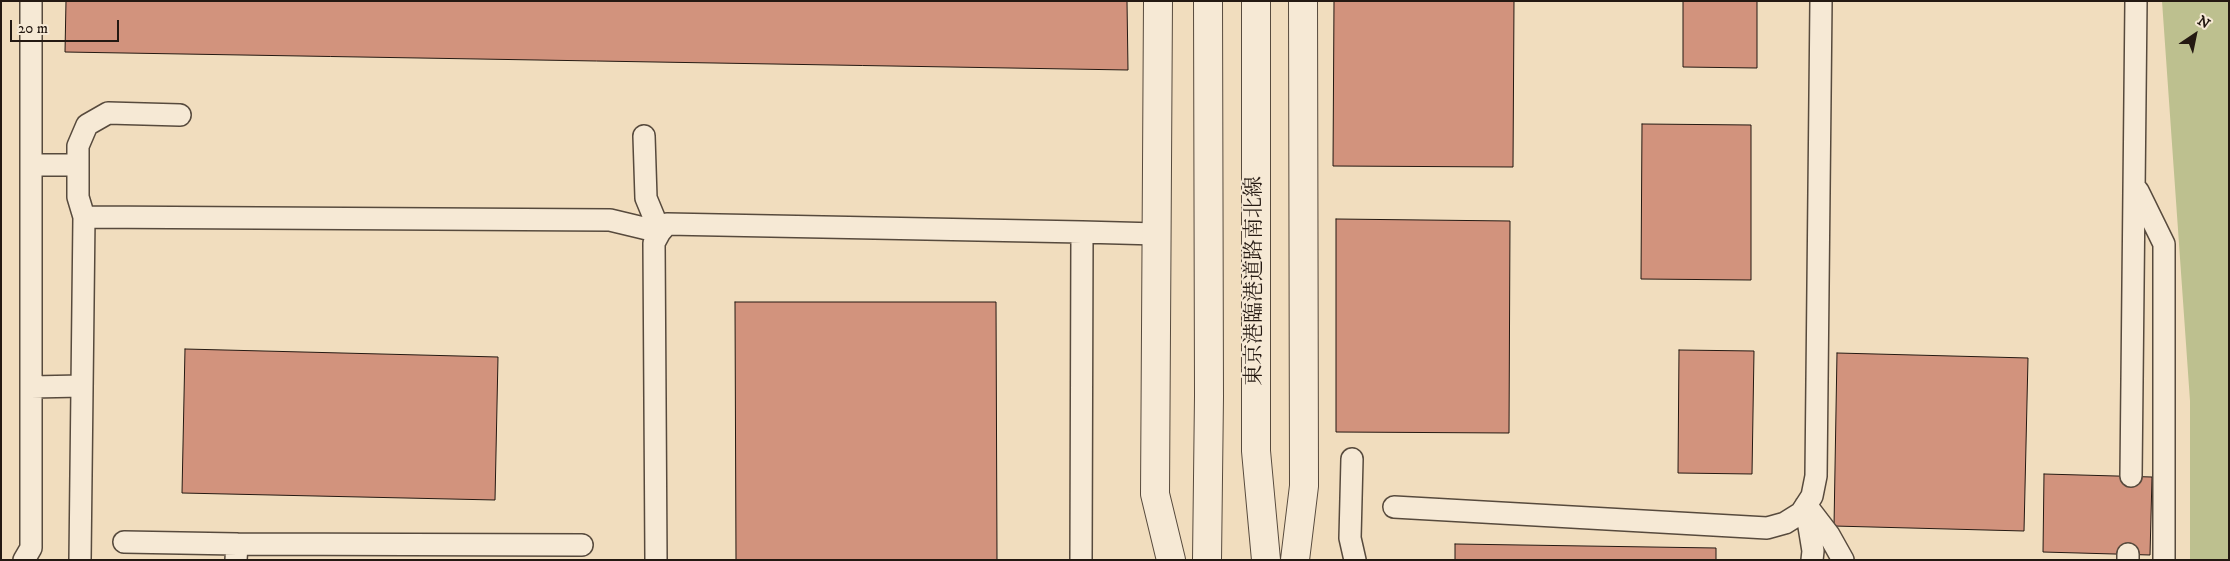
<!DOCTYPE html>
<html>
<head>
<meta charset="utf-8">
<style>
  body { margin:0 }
  #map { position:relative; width:2230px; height:561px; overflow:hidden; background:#f1ddbe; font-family:"IM FELL DW Pica",serif }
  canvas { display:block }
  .frame { position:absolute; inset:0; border:2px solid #241912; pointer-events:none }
  .north { position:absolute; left:2170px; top:10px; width:50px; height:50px; -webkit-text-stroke:4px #f6e9d5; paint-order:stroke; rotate:34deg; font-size:14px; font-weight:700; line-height:20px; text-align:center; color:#241912 }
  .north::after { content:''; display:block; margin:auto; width:18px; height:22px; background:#241912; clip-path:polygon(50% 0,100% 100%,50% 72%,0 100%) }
  .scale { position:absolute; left:10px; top:20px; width:109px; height:22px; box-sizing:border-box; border:2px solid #241912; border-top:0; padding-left:6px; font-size:15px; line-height:18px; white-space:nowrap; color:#241912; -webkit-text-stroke:4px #f6e9d5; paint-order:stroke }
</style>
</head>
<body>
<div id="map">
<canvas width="2230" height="561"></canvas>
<div class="frame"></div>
<div class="north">N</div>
<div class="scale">20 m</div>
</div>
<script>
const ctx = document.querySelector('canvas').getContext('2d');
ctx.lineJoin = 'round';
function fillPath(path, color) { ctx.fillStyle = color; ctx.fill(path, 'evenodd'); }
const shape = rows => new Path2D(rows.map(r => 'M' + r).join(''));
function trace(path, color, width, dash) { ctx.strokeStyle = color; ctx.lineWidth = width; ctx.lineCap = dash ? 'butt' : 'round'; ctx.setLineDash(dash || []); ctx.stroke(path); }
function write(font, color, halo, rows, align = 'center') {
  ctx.font = font + ' "IM FELL DW Pica","Noto Serif JP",serif'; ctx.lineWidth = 4; ctx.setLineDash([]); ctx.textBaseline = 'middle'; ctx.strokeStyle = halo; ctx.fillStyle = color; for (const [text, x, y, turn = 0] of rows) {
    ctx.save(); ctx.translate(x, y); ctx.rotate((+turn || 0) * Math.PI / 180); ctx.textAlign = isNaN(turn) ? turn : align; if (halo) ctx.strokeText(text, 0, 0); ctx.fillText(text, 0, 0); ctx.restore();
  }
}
fillPath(shape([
  [2162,1,2229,1,2229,560,2190,560,2190,401]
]), '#bdc08f');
const building = shape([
  [66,1,1127,1,1128,70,65,52,66,1],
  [1334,1,1514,1,1513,167,1333,166,1334,1],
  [1683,1,1757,1,1757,68,1683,67,1683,1],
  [1642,124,1751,125,1751,280,1641,279,1642,124],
  [1336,219,1510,221,1509,433,1336,432,1336,219],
  [735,302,996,302,997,560,736,560,735,302],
  [185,349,498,357,495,500,182,493,185,349],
  [1679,350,1754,351,1752,474,1678,473,1679,350],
  [1837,353,2028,358,2024,531,1834,526,1837,353],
  [2044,474,2152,477,2150,555,2043,552,2044,474],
  [1455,544,1716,548,1716,560,1455,560,1455,544]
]);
fillPath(building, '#d2937d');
trace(building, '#241912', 1);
const service = shape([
  [644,136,646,198,660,232,654,243,656,560],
  [31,165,78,165],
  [2138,191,2164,244,2164,560],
  [84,217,610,220,660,232,667,224,1082,232],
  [31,387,82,386],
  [1352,459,1350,538,1355,560],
  [2131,476,2136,1],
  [1806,505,1829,535,1843,560],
  [1394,507,1767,528,1785,523,1801,513,1812,496,1816,476,1821,1],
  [1806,508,1813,551,1812,560],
  [124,542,237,544],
  [24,560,31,548,31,1],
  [80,560,84,217,78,197,78,146,87,125,108,113,180,115],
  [236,560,237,544,582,545],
  [1081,560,1082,232,1157,234],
  [2128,560,2128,554]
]);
const tertiary = shape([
  [1158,1,1155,494,1171,560],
  [1256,1,1256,451,1266,560],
  [1207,560,1209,396,1208,1],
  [1295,560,1304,486,1303,1]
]);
trace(service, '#574a3d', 24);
trace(tertiary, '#574a3d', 30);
trace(service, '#f6e9d5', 21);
trace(tertiary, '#f6e9d5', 28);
write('21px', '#241912', '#f6e9d5', [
  ["東京港臨港道路南北線",1256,281,-90]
]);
</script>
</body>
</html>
